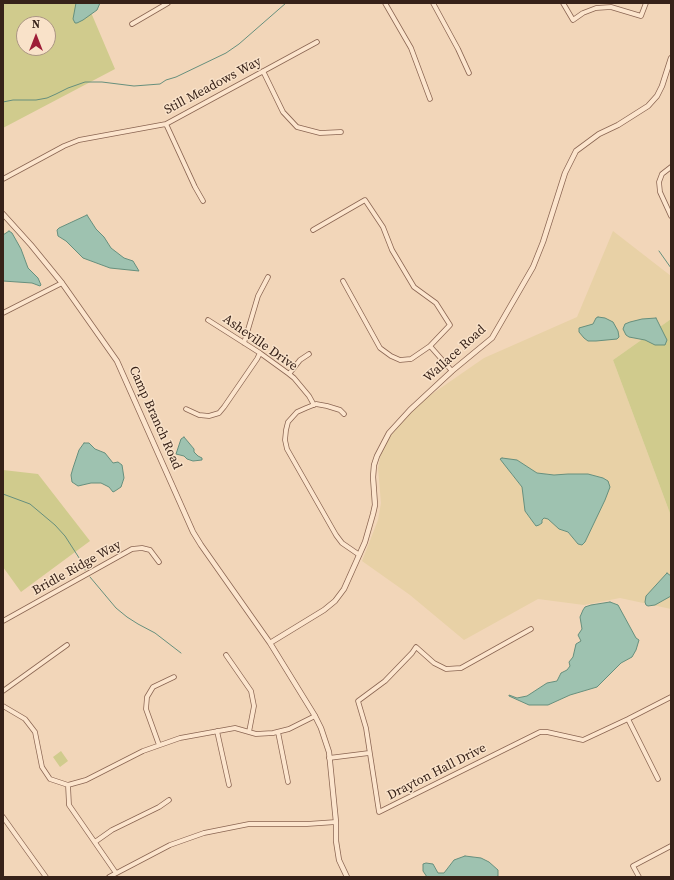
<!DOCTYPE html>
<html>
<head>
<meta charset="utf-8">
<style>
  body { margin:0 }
  #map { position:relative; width:674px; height:880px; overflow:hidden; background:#f2d6b9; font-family:"Source Serif 4",serif }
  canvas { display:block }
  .frame { position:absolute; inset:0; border:4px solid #372219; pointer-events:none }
  .north { position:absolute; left:16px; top:16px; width:40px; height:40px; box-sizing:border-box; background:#f9e2c9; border:1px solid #ab9583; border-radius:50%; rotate:0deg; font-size:11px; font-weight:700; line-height:16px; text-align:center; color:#372219 }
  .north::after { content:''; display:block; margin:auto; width:14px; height:18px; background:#9e1d37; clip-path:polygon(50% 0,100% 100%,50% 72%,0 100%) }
</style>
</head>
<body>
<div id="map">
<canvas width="674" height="880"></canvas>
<div class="frame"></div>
<div class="north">N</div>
</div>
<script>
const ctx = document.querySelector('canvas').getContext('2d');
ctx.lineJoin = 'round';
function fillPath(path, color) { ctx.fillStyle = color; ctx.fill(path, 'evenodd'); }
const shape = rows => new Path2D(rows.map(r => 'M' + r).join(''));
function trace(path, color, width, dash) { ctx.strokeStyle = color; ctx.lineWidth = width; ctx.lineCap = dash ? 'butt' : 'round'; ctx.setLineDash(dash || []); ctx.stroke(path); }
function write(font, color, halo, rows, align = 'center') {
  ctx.font = font + ' "Source Serif 4",serif'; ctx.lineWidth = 3; ctx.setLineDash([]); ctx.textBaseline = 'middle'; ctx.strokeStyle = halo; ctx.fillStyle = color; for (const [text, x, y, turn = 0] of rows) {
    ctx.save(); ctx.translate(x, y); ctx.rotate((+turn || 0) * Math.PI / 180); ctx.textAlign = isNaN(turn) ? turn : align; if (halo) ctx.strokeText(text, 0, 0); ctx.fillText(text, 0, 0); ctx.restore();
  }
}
fillPath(shape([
  [613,231,671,276,671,319,613,360,671,516,671,609,620,598,584,605,538,599,464,640,410,595,362,561,378,520,381,503,378,468,383,444,419,403,484,358,577,317],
  [517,460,537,473,554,475,568,474,588,474,603,478,608,481,605,500,585,542,582,545,578,544,567,532,559,529,548,519,544,518,542,520,542,523,536,526,533,522,525,511,522,487,511,474,505,463]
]), '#e8d1a6');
fillPath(shape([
  [3,3,87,3,115,69,3,128],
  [24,24,48,24,48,48,24,48],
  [671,319,671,516,613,360],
  [3,470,38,474,90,541,21,592,3,567],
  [61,751,68,761,60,767,53,757]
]), '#d0cb8d');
const water = shape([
  [76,3,100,3,97,10,83,20,77,23,75,23,73,19,76,3],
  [87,215,96,229,104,237,111,248,124,258,133,261,139,271,110,268,83,258,66,241,58,236,57,230,59,228,87,215],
  [9,231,12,233,21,249,28,268,38,278,41,285,40,286,32,283,3,281,3,235,9,231],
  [598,317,605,318,613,322,618,331,619,337,617,339,596,341,588,341,584,338,579,332,579,328,593,324,596,318,598,317],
  [656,318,667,340,665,345,655,345,645,340,629,337,626,335,623,329,625,324,630,322,642,319,656,318],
  [184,437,194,449,194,452,198,456,202,458,202,460,193,461,187,459,184,456,176,454,181,439,184,437],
  [84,443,89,443,95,449,105,453,113,463,118,462,122,465,124,478,121,487,115,491,113,492,109,487,101,483,91,483,78,486,72,482,71,475,73,468,79,450,84,443],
  [502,458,517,460,537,473,554,475,568,474,588,474,603,478,608,481,610,487,605,500,585,542,582,545,578,544,568,532,559,529,548,519,544,518,542,520,542,523,539,525,536,526,533,522,525,511,522,487,500,459,502,458],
  [667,573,671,576,671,596,655,605,648,606,646,605,645,602,646,596,667,573],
  [610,602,618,605,636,638,639,640,636,650,632,657,621,663,597,687,570,695,548,705,529,705,509,696,509,695,517,698,527,696,547,683,557,681,561,673,567,670,570,666,569,662,573,657,576,644,581,641,578,635,582,629,580,617,583,610,585,607,591,605,610,602],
  [465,856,481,858,489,862,498,870,498,876,496,877,427,877,423,871,423,864,426,863,433,864,438,873,444,873,454,860,465,856]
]);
fillPath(water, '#9ec2b0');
trace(water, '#668f7d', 1);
trace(shape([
  [3,102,13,100,36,100,47,98,56,94,68,88,85,82,102,82,134,86,160,84,166,80,176,77,226,53,239,44,286,3],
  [659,251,671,268],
  [3,494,30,504,55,525,65,536,83,564,85,570],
  [90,577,116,608,127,617,138,624,155,633,181,653]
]), '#668f7d', 1);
const minor = shape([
  [385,3,411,48,430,99],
  [433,3,458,49,469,73],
  [563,3,573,20,583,13,596,8,611,7,641,16,646,3],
  [132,24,168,3],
  [263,71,283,112,297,127,320,133,341,132],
  [166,124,195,187,203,201],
  [671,167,662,174,659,182,660,192,671,216],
  [3,179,64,146,79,140,166,124,317,42],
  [313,230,365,200,383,227,392,250,414,287,436,303,450,325,430,346,411,359,400,360,391,356,380,348,343,281],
  [3,313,62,283],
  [208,320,260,353,289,374,294,378,309,396,314,405],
  [244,343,258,296,268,277],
  [430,346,452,371],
  [289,374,300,360,309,354],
  [186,409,199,415,209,416,219,413,224,407,257,359,260,353],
  [344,414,340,410,327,406,316,404,306,408,297,412,288,422,286,430,285,440,287,449,336,535,342,543,358,554],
  [3,621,132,549,142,548,150,550,159,562],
  [531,629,461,668,446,669,434,663,416,647,412,653,385,681,358,701,366,728,379,812,540,732,547,732,583,740,628,719,671,697],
  [226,655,251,691,254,706,249,732],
  [3,691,67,645],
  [3,706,25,719,35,732,42,767,50,779,68,785,86,780,143,751,180,738,235,728,256,734,273,733,289,729,315,716],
  [628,719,658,779],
  [217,731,229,785],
  [278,732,288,782],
  [159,745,146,709,147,697,153,687,174,677],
  [329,758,369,753],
  [68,785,69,805,116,873],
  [3,817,46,877],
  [95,842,112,830,159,807,169,800],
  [109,877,170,845,204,833,249,824,307,824,336,822],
  [639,877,633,866,671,846]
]);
const tertiary = shape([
  [3,214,31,245,62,283,117,361,193,532,201,545,270,643,315,716,321,728,329,752,336,822,336,841,339,860,347,877],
  [270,643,324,610,335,601,344,589,365,542,373,514,375,505,373,477,374,465,377,456,389,433,410,410,452,371,492,338,533,267,543,242,565,173,576,151,599,134,618,125,648,106,657,96,662,86,671,58]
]);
trace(minor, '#8a6552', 5.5);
trace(tertiary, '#8a6552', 6);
trace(minor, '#fce5cd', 4);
trace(tertiary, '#fce5cd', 4.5);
write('13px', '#372219', '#f9e2c9', [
  ["Still Meadows Way",213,86,-28],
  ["Asheville Drive",260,343,35],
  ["Wallace Road",455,354,-42],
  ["Camp Branch Road",155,418,66],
  ["Bridle Ridge Way",77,568,-29],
  ["Drayton Hall Drive",437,772,-27]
]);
</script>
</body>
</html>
